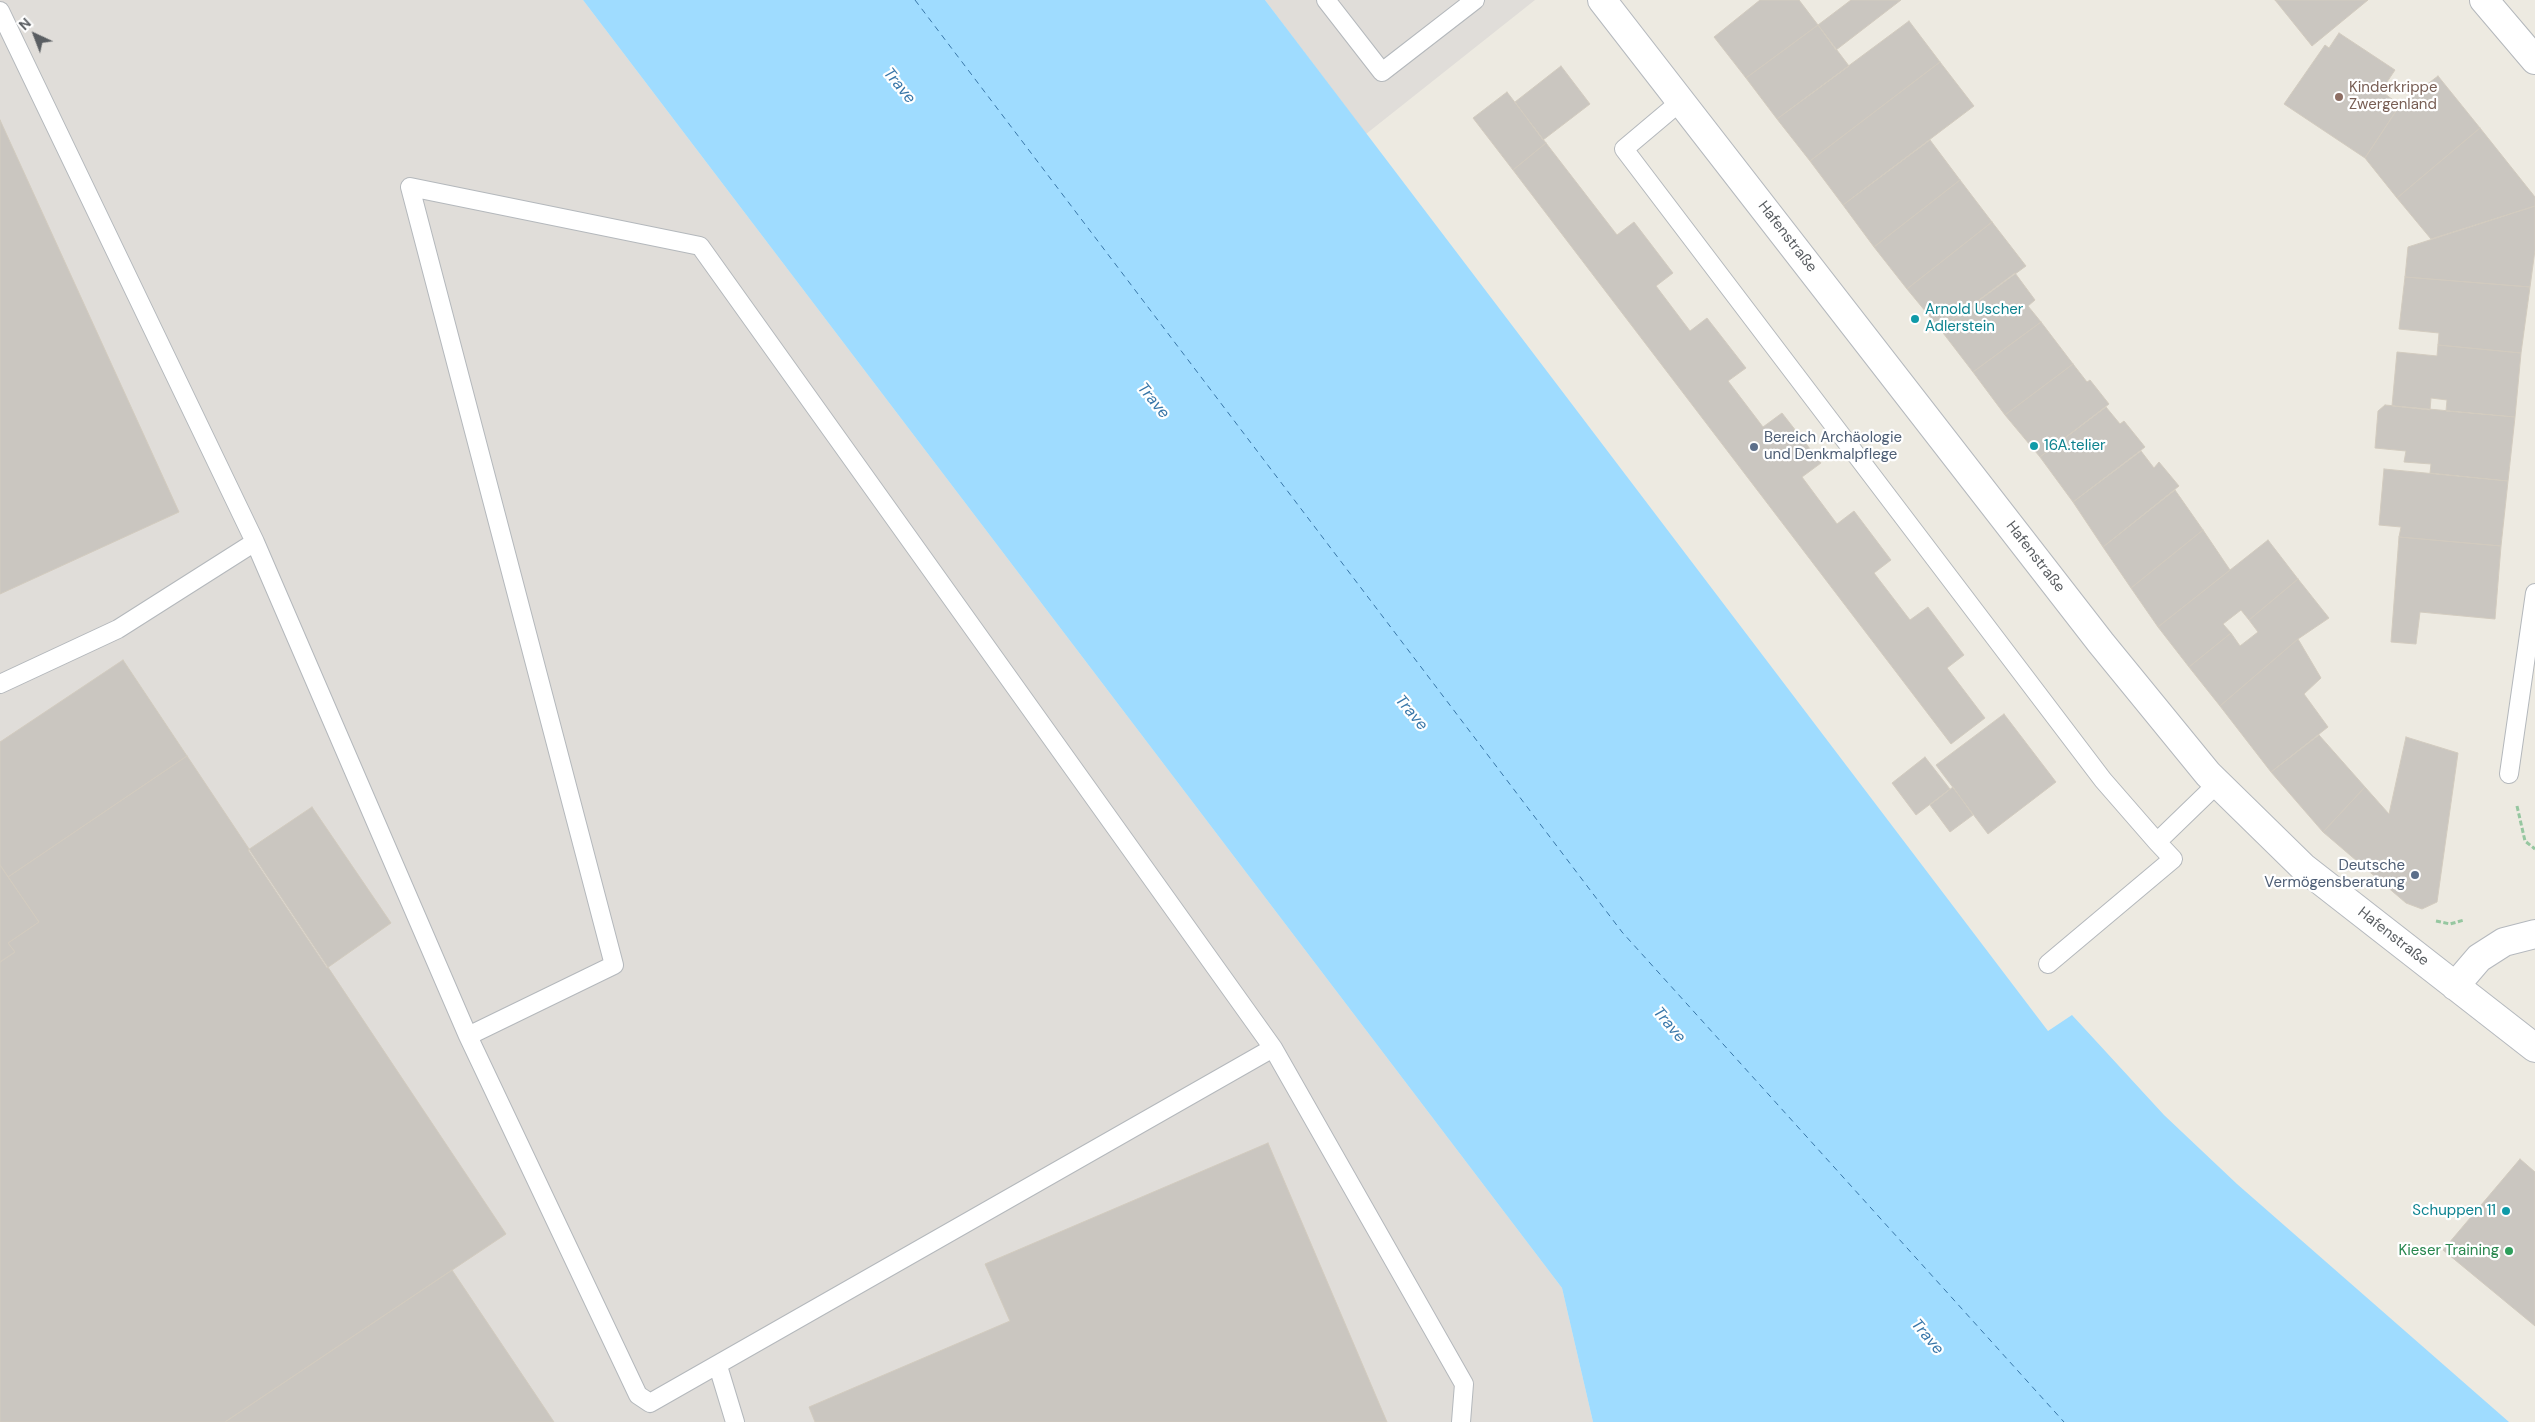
<!DOCTYPE html>
<html>
<head>
<meta charset="utf-8">
<style>
  body { margin:0 }
  #map { position:relative; width:2535px; height:1422px; overflow:hidden; background:#edeae1; font-family:"DM Sans",sans-serif }
  canvas { display:block }
  .north { position:absolute; left:10px; top:10px; width:50px; height:50px; -webkit-text-stroke:4px #fff; paint-order:stroke; rotate:317deg; font-size:14px; font-weight:700; line-height:20px; text-align:center; color:#5a5e62 }
  .north::after { content:''; display:block; margin:auto; width:18px; height:22px; background:#5a5e62; clip-path:polygon(50% 0,100% 100%,50% 72%,0 100%) }
</style>
</head>
<body>
<div id="map">
<canvas width="2535" height="1422"></canvas>
<div class="north">N</div>
</div>
<script>
const ctx = document.querySelector('canvas').getContext('2d');
ctx.lineJoin = 'round';
function fillPath(path, color) { ctx.fillStyle = color; ctx.fill(path, 'evenodd'); }
const shape = rows => new Path2D(rows.map(r => 'M' + r).join(''));
function trace(path, color, width, dash) { ctx.strokeStyle = color; ctx.lineWidth = width; ctx.lineCap = dash ? 'butt' : 'round'; ctx.setLineDash(dash || []); ctx.stroke(path); }
function write(font, color, halo, rows, align = 'center') {
  ctx.font = font + ' "DM Sans",sans-serif'; ctx.lineWidth = 4.5; ctx.setLineDash([]); ctx.textBaseline = 'middle'; ctx.strokeStyle = halo; ctx.fillStyle = color; for (const [text, x, y, turn = 0] of rows) {
    ctx.save(); ctx.translate(x, y); ctx.rotate((+turn || 0) * Math.PI / 180); ctx.textAlign = isNaN(turn) ? turn : align; if (halo) ctx.strokeText(text, 0, 0); ctx.fillText(text, 0, 0); ctx.restore();
  }
}
fillPath(shape([
  [0,0,583,0,1562,1288,1593,1422,0,1422],
  [1265,0,1535,0,1366,134]
]), '#e0ddd9');
fillPath(shape([
  [583,0,1265,0,2048,1031,2072,1015,2164,1115,2237,1184,2509,1422,1593,1422,1562,1288]
]), '#9fdcff');
trace(shape([
  [915,0,1622,932,2064,1422]
]), '#3977a9', 1, [6, 5]);
const building = shape([
  [1760,0,1799,0,1818,25,1746,78,1714,37,1760,0],
  [1851,0,1901,0,1836,50,1818,25,1851,0],
  [2275,0,2368,0,2312,46,2275,0],
  [1909,21,1940,62,1810,161,1777,119,1909,21],
  [1818,25,1849,66,1777,119,1746,78,1818,25],
  [2339,33,2395,70,2381,91,2400,105,2365,158,2284,104,2325,45,2329,48,2339,33],
  [1940,62,1974,106,1843,205,1810,161,1940,62],
  [1561,66,1590,104,1543,140,1515,102,1561,66],
  [2438,76,2480,128,2397,198,2365,158,2400,105,2438,76],
  [1507,92,1546,143,1513,170,1473,118,1507,92],
  [0,120,179,512,0,594,0,120],
  [2480,128,2535,197,2535,206,2431,239,2397,198,2480,128],
  [1930,140,1960,180,1874,247,1843,205,1930,140],
  [1546,143,1617,235,1634,222,1673,273,1656,286,1690,331,1707,318,1746,368,1728,381,1763,427,1782,413,1821,463,1802,477,1837,524,1854,511,1891,560,1874,573,1910,620,1928,607,1964,655,1947,668,1985,718,1951,744,1513,170,1546,143],
  [1960,180,1992,222,1907,289,1874,247,1960,180],
  [2535,206,2535,250,2530,287,2405,277,2408,247,2535,206],
  [1992,222,2026,266,1940,329,1907,289,1992,222],
  [2015,273,2035,300,2028,306,2041,322,1973,372,1940,329,2015,273],
  [2405,277,2530,287,2521,353,2438,345,2439,333,2399,329,2405,277],
  [2041,322,2073,364,2005,415,1973,372,2041,322],
  [2438,345,2521,353,2515,417,2446,411,2447,400,2431,398,2430,410,2392,406,2397,352,2437,356,2438,345],
  [2073,364,2087,382,2090,380,2109,404,2040,457,2005,415,2073,364],
  [2385,405,2515,417,2508,481,2430,473,2431,464,2404,462,2406,451,2375,448,2378,411,2385,405],
  [2106,407,2120,424,2124,421,2145,447,2073,502,2040,457,2106,407],
  [2141,451,2154,468,2159,462,2179,486,2103,547,2073,502,2141,451],
  [2384,469,2508,481,2501,546,2399,537,2401,527,2379,525,2384,469],
  [2175,490,2203,530,2131,588,2103,547,2175,490],
  [2203,530,2230,570,2158,627,2131,588,2203,530],
  [2399,537,2501,546,2495,619,2420,612,2416,644,2391,642,2399,537],
  [2268,540,2298,579,2249,620,2241,610,2223,624,2231,633,2189,667,2158,627,2268,540],
  [2298,579,2329,618,2298,639,2220,706,2189,667,2231,633,2240,646,2258,632,2249,620,2298,579],
  [2298,639,2321,678,2304,694,2328,727,2271,772,2220,706,2298,639],
  [123,660,187,756,8,877,0,865,0,742,123,660],
  [2004,714,2056,782,1988,834,1936,765,2004,714],
  [2319,735,2365,787,2323,832,2271,772,2319,735],
  [2406,737,2458,753,2437,902,2422,909,2406,903,2323,832,2365,787,2389,814,2406,737],
  [187,756,506,1234,225,1422,0,1422,0,962,15,952,8,943,39,922,8,877,187,756],
  [1925,757,1950,789,1916,815,1892,783,1925,757],
  [1953,787,1973,815,1950,832,1930,805,1953,787],
  [312,807,391,923,327,968,248,850,312,807],
  [0,865,39,922,8,943,15,952,0,962,0,865],
  [1268,1143,1387,1422,815,1422,809,1407,1010,1321,985,1264,1268,1143],
  [2520,1159,2535,1172,2535,1326,2443,1250,2520,1159],
  [452,1270,554,1422,225,1422,452,1270]
]);
fillPath(building, '#cac6c0');
trace(building, '#d2cbbf', 1);
const lane = shape([
  [1326,0,1382,72,1475,0],
  [0,11,255,542,468,1036,614,965,410,187,700,246,1273,1048,650,1403,638,1395,468,1036],
  [1681,101,1624,149,2103,780,2157,842,2218,783],
  [0,684,118,629,255,542],
  [2509,774,2535,593],
  [2048,964,2173,859,2157,842],
  [1273,1048,1464,1384,1461,1422],
  [718,1366,735,1422]
]);
const street = shape([
  [2484,0,2535,60]
]);
const secondary = shape([
  [1602,0,2101,643,2208,774,2303,867,2535,1048],
  [2455,986,2479,958,2504,942,2535,934]
]);
trace(lane, '#b4b8bc', 20);
trace(street, '#b4b8bc', 30);
trace(secondary, '#b5b9be', 30);
trace(shape([
  [2517,806,2525,841,2535,849],
  [2436,921,2450,924,2464,920]
]), '#96c7a0', 3, [5, 2.5]);
trace(lane, '#fff', 18);
trace(street, '#fff', 28);
trace(secondary, '#fff', 28);
for (const [x, y, r, color] of [
  [2339,97,5,"#8d6e63"],
  [1915,319,5,"#0f9aa8"],
  [2034,446,5,"#0f9aa8"],
  [1754,447,5,"#5c6f8a"],
  [2415,875,5,"#5c6f8a"],
  [2506,1211,5,"#0f9aa8"],
  [2509,1251,5,"#2e9e5b"]
]) { const dot = new Path2D(); dot.arc(x, y, r, 0, 2 * Math.PI); ctx.fillStyle = color; ctx.fill(dot); trace(dot, '#fff', 2); }
write('15px', '#785e54', '#fff', [
  ["Kinderkrippe",2349,88],
  ["Zwergenland",2349,105]
], 'left');
write('15px', '#5a5e62', '#fff', [
  ["Hafenstraße",1787,237,52],
  ["Hafenstraße",2035,557,52],
  ["Hafenstraße",2393,937,38]
]);
write('15px', '#0d838f', '#fff', [
  ["Arnold Uscher",1925,310],
  ["Adlerstein",1925,327],
  ["16A.telier",2044,446],
  ["Schuppen 11",2496,1211,"right"]
], 'left');
write('15px', '#4e5e75', '#fff', [
  ["Bereich Archäologie",1764,438],
  ["und Denkmalpflege",1764,455],
  ["Deutsche",2405,866,"right"],
  ["Vermögensberatung",2405,883,"right"]
], 'left');
write('15px', '#27864d', '#fff', [
  ["Kieser Training",2499,1251]
], 'right');
write('italic 16px', '#3977a9', '#fff', [
  ["Trave",899,86,51],
  ["Trave",1153,401,51],
  ["Trave",1411,713,50],
  ["Trave",1669,1025,50],
  ["Trave",1927,1337,50]
]);
</script>
</body>
</html>
